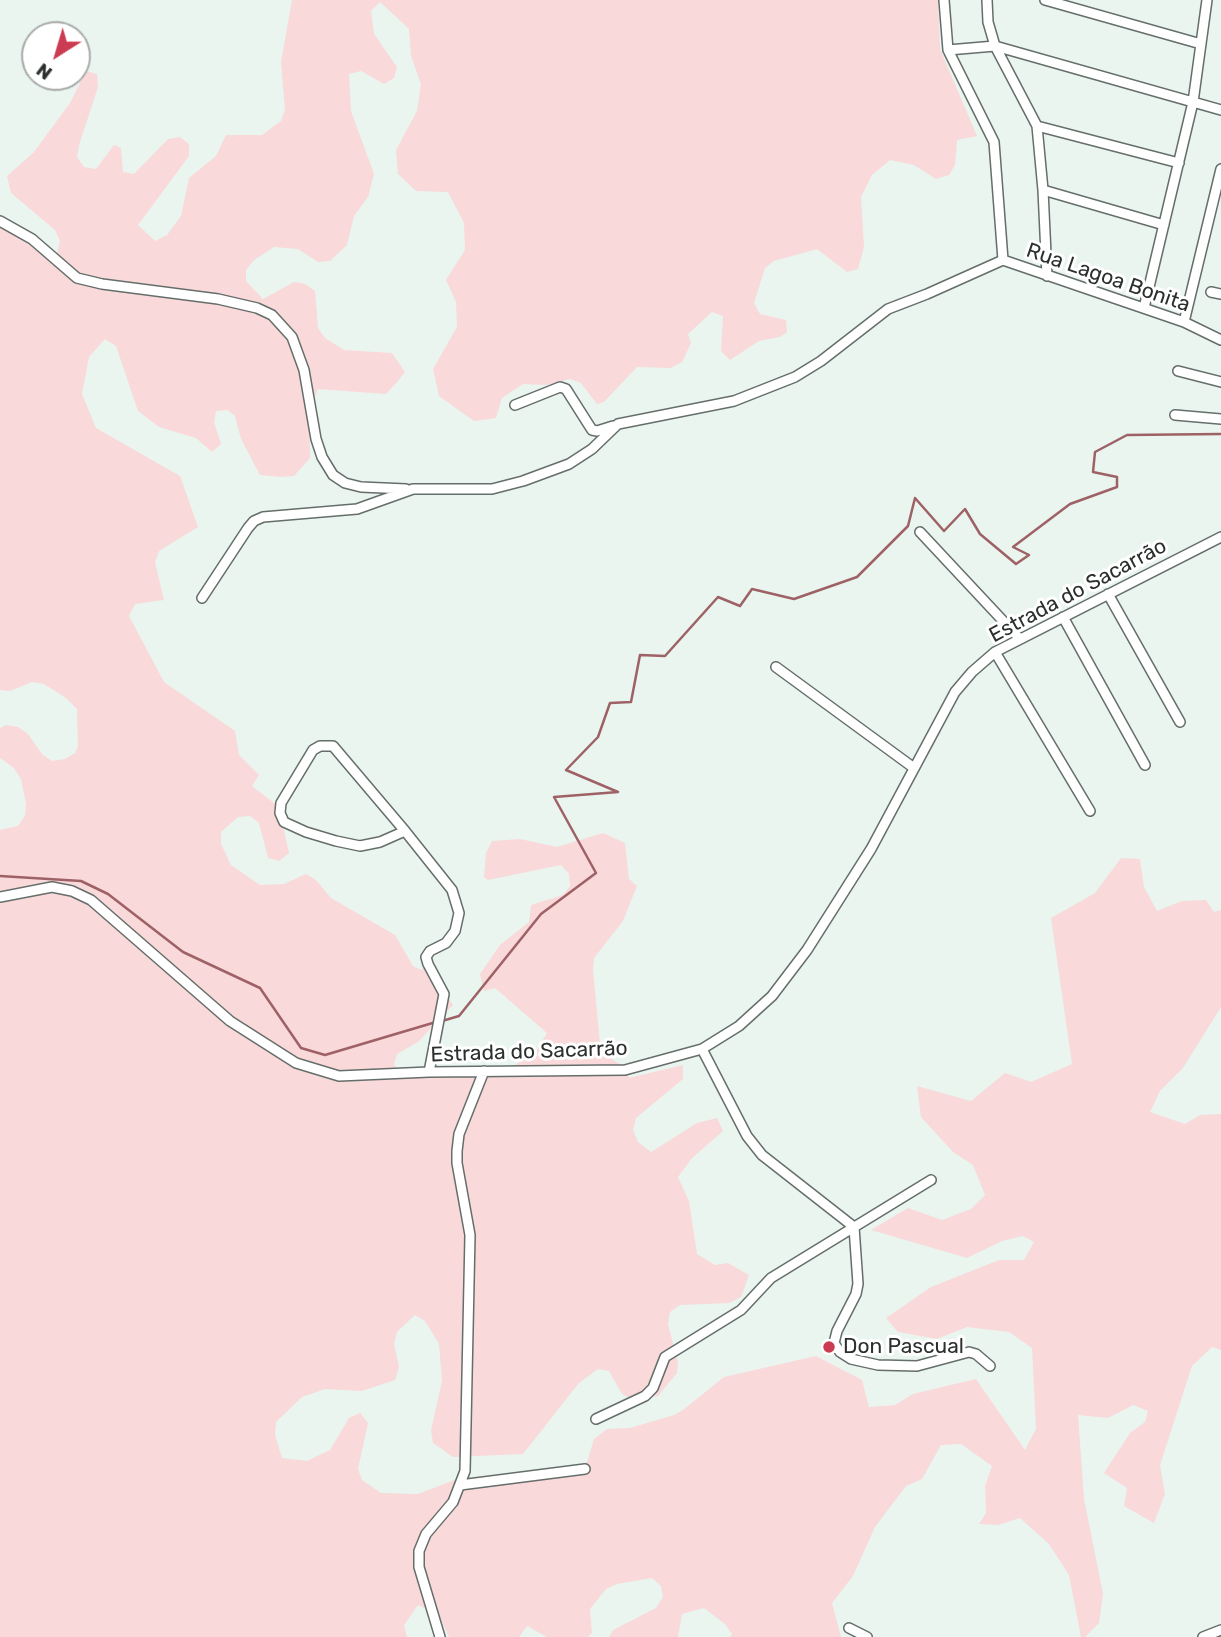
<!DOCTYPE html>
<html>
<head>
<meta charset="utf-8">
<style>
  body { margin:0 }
  #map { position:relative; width:1221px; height:1637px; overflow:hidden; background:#eaf5ef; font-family:Rubik,sans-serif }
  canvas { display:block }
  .north { position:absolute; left:21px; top:21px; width:70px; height:70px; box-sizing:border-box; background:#fff; border:2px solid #aaacab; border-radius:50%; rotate:217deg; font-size:19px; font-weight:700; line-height:28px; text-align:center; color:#2b2f2d }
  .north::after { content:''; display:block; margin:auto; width:24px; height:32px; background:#cb3b51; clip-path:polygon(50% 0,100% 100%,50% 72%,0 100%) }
</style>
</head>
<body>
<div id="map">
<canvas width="1221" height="1637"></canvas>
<div class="north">N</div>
</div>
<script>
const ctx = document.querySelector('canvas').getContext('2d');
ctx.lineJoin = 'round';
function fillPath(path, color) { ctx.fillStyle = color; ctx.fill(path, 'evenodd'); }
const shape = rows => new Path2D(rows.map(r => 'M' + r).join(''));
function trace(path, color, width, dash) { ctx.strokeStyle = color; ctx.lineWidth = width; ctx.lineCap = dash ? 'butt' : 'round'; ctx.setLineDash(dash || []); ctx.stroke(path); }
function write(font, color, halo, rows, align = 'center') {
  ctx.font = font + ' Rubik,sans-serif'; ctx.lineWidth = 6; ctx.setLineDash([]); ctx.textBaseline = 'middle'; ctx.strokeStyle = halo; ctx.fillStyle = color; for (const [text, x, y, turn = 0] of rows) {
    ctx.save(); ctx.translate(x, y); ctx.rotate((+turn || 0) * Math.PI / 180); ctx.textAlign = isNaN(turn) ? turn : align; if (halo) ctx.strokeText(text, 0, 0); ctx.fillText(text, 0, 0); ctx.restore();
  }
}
fillPath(shape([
  [292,0,938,0,940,49,977,136,957,140,955,165,949,175,936,179,914,165,890,160,872,175,861,197,864,247,858,269,847,272,817,249,774,261,765,268,754,303,760,314,786,320,787,332,780,337,759,341,730,360,721,351,723,316,712,312,688,334,691,343,682,362,671,368,637,367,604,402,597,404,581,383,570,379,547,385,523,384,502,398,496,418,474,421,439,396,433,369,457,327,456,302,446,280,465,250,464,223,448,192,416,191,398,174,396,150,417,111,421,84,411,56,409,29,380,2,371,11,374,34,397,67,394,78,384,84,361,71,349,74,351,111,374,174,368,197,354,216,347,245,330,261,318,262,298,249,274,247,254,260,246,270,246,281,263,299,294,282,305,284,315,291,318,328,325,338,344,350,392,353,405,372,398,381,386,394,318,389,309,411,310,458,294,476,282,477,260,475,241,439,235,416,228,410,216,411,214,422,221,444,212,452,196,438,159,427,138,411,116,346,105,339,89,357,82,394,96,428,180,476,198,527,159,551,155,562,164,600,135,604,129,616,164,682,235,731,239,755,259,775,252,786,279,807,289,853,279,861,268,858,259,823,250,816,238,817,221,832,221,844,231,865,260,885,284,884,306,874,316,880,331,898,395,935,413,966,421,970,427,965,453,1005,418,1042,397,1054,394,1065,404,1074,513,1066,535,1053,547,1033,495,988,484,991,480,974,500,945,529,922,531,905,563,895,570,886,569,874,561,865,488,880,484,877,486,853,492,841,520,839,557,847,603,833,625,843,629,879,637,886,623,921,594,958,593,970,600,1044,606,1055,627,1069,629,1078,683,1065,683,1079,636,1118,633,1130,638,1142,651,1152,697,1123,717,1118,723,1131,692,1158,678,1177,689,1201,697,1254,715,1265,728,1263,749,1275,741,1297,729,1303,680,1305,670,1312,668,1324,678,1363,677,1373,658,1396,633,1400,622,1394,609,1371,598,1369,579,1383,523,1454,453,1457,433,1443,431,1430,442,1381,439,1344,425,1321,415,1315,397,1332,394,1344,399,1367,395,1380,362,1391,325,1389,302,1397,276,1422,275,1435,282,1458,307,1461,330,1450,349,1418,360,1413,368,1423,358,1469,362,1480,381,1493,418,1494,462,1477,490,1488,503,1479,567,1474,587,1462,594,1439,607,1429,630,1428,674,1415,683,1410,724,1377,816,1356,862,1380,869,1407,895,1405,913,1394,976,1379,1025,1450,1036,1429,1032,1348,1009,1332,967,1327,937,1339,898,1332,886,1318,931,1287,999,1260,1024,1260,1034,1242,1023,1236,1002,1241,967,1258,871,1230,908,1208,942,1220,971,1209,985,1195,973,1165,953,1152,921,1117,917,1086,971,1101,1005,1073,1031,1082,1072,1064,1051,918,1095,893,1121,858,1140,859,1144,887,1157,911,1182,901,1206,900,1214,912,1221,910,1221,1007,1183,1068,1160,1091,1150,1112,1185,1124,1200,1115,1221,1114,1221,1350,1212,1347,1192,1366,1160,1465,1165,1494,1154,1523,1124,1506,1127,1488,1104,1473,1130,1433,1145,1422,1148,1411,1133,1405,1108,1418,1078,1415,1084,1499,1103,1594,1099,1623,1085,1637,1081,1637,1069,1575,1049,1544,1020,1518,998,1525,979,1524,986,1513,985,1486,992,1466,961,1444,941,1445,922,1479,906,1486,875,1527,853,1576,832,1603,841,1637,730,1637,732,1634,725,1624,704,1608,682,1614,678,1637,609,1637,613,1630,656,1608,663,1597,661,1586,652,1578,617,1584,606,1589,590,1609,592,1633,588,1637,547,1637,527,1626,519,1637,449,1637,439,1615,418,1605,404,1625,407,1637,0,1637,0,830,18,826,25,816,26,804,21,779,14,768,0,758,0,728,6,725,18,727,28,734,42,754,52,761,65,759,75,753,78,746,77,709,66,698,44,684,32,682,10,691,0,690,0,221,43,251,57,253,60,241,55,230,11,193,7,176,34,152,70,103,86,71,97,74,98,87,79,145,77,157,84,167,96,169,114,145,121,148,123,172,134,174,168,139,180,137,189,144,189,156,138,225,155,241,167,235,181,216,189,178,216,156,226,135,262,135,281,121,285,110,281,62]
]), '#f9d9da');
trace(shape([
  [0,876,81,881,108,894,183,952,260,988,301,1048,325,1055,436,1022],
  [442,1021,459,1016,541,914,596,873,554,797,618,792,566,770,598,737,610,703,631,702,640,655,665,656,718,597,740,606,752,589,794,599,857,577,908,526,915,498,944,531,965,509,980,534,1016,564,1029,555,1013,547,1070,504,1117,487,1117,477,1093,472,1095,452,1127,435,1221,434]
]), '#9e6165', 2.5);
const street = shape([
  [944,0,948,50,994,142,1003,260],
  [987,0,988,22,995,46,1037,126,1043,190,1047,276],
  [1045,0,1201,44],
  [948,50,995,46,1221,110],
  [1037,126,1179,163],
  [1043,190,1164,225],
  [0,221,32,239,77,278,102,284,218,299,257,308,272,315,292,337,304,370,316,439,322,457,333,475,345,483,361,487,406,489],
  [1211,292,1221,294],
  [1144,308,1193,102,1207,0],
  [1184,322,1221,169],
  [1178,371,1221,382],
  [515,405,560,387,566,389,592,430,597,431,613,426],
  [1175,415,1221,419],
  [920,532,1020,639],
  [1108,594,1180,722],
  [202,598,248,528,254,521,263,517,357,509,413,489,492,489,523,481,569,464,592,449,618,424,734,401,795,377,821,361,888,309,927,294,1003,260,1184,322,1221,340],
  [1063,617,1145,765],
  [995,652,1090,811],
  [776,667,914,768],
  [405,831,380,842,360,846,336,841,306,832,284,822,280,813,281,803,313,750,320,746,333,746,405,831,452,890,459,913,455,931,446,943,430,951,426,957,428,964,444,994,429,1072],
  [0,897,52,887,72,891,91,900,230,1021,296,1063,339,1076,429,1072,625,1070,702,1049,739,1026,772,996,807,950,871,849,955,692,972,672,995,652,1221,537],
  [702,1049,747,1136,762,1155,854,1227,858,1284,856,1294,837,1331,834,1343,840,1352,851,1359,878,1365,917,1366,969,1352,976,1354,990,1366],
  [596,1419,645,1396,653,1388,665,1357,741,1310,771,1278,931,1180],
  [460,1485,585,1469],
  [849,1628,867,1637],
  [440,1637,419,1567,419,1551,426,1534,453,1502,465,1471,470,1235,457,1163,457,1151,459,1134,484,1071],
  [1203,1637,1221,1630]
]);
trace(street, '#656e6a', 12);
trace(street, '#fff', 9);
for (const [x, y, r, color] of [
  [829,1347,7,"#cb3b51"]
]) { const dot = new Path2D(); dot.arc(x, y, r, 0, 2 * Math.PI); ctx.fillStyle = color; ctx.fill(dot); trace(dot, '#fff', 2.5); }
write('21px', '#2b2f2d', '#fff', [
  ["Rua Lagoa Bonita",1108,278,19],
  ["Estrada do Sacarrão",1078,591,-28],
  ["Estrada do Sacarrão",529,1052,-2]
]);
write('21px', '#2b2f2d', '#fff', [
  ["Don Pascual",843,1347]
], 'left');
</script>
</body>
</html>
